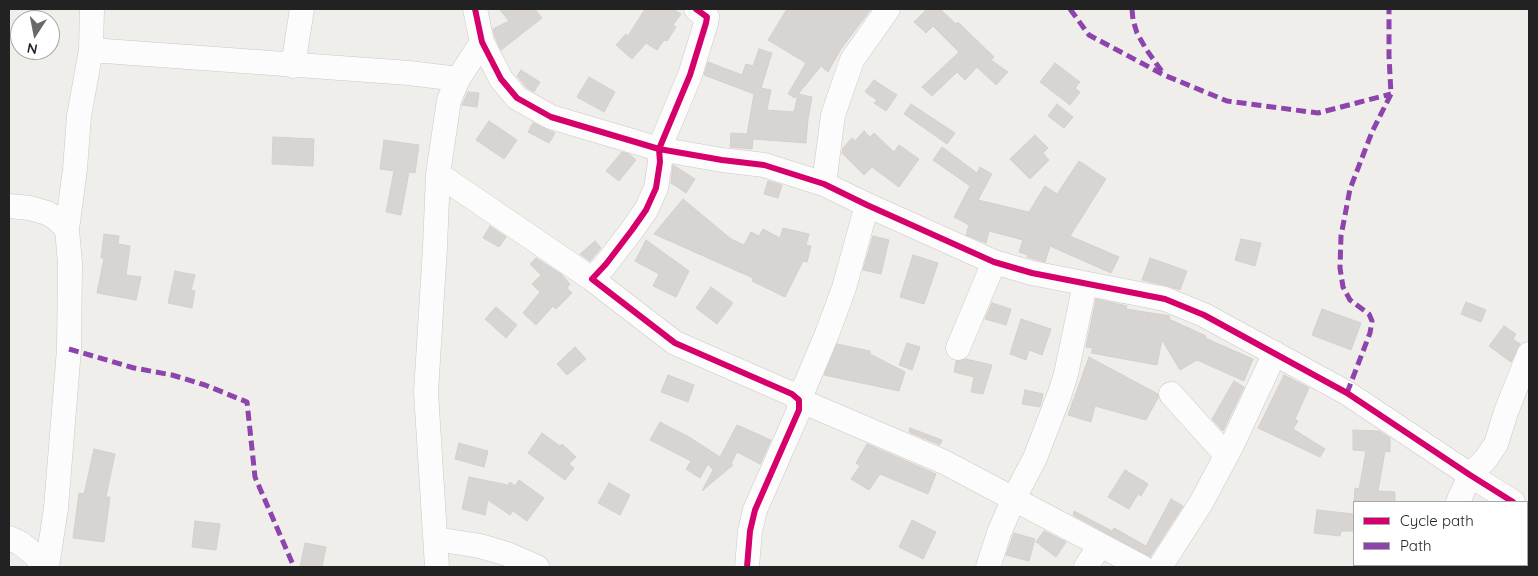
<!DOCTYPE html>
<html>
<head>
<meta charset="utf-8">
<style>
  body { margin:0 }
  #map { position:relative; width:1538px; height:576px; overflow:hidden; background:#f0eeeb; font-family:Quicksand,sans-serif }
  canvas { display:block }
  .frame { position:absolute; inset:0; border:10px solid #222; pointer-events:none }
  .legend { position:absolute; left:1353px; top:501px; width:175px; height:65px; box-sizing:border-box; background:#fff; border:1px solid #a7a7a7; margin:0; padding:6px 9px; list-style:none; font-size:15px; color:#222 }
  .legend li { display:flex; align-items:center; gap:10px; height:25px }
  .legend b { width:25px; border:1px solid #a7a7a7 }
  .north { position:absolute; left:10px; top:10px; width:50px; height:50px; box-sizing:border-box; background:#fff; border:1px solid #a7a7a7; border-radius:50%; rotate:191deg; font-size:14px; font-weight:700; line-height:20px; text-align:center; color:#222 }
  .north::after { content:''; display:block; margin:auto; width:18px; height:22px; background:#6a6968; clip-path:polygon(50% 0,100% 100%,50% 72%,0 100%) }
</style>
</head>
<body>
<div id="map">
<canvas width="1538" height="576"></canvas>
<div class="frame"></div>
<ul class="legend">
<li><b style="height:6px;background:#d6006c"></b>Cycle path</li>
<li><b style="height:6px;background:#8e44ad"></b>Path</li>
</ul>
<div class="north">N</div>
</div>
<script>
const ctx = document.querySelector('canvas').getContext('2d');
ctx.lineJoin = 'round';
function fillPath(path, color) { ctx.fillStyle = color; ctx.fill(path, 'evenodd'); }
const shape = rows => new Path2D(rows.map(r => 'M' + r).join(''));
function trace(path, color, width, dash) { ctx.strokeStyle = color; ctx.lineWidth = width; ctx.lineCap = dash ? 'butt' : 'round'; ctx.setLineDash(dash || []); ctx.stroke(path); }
const building = shape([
  [499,9,535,9,542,18,501,50,495,37,493,29,509,21,499,9],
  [645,9,673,9,681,14,673,25,676,27,667,41,664,40,657,50,646,43,632,59,616,45,626,34,628,36,645,9],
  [787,9,871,9,841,49,828,72,821,66,795,98,788,94,806,63,768,40,787,9],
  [927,9,940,9,956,24,958,22,994,57,991,60,1008,72,996,85,977,67,965,80,957,72,932,96,922,87,959,52,933,26,926,33,914,22,927,9],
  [759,49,772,53,761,88,771,90,767,110,794,112,798,94,812,97,808,119,806,143,753,139,752,149,730,147,731,133,747,134,754,94,704,75,708,62,742,75,746,64,753,66,759,49],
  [1055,63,1080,82,1075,88,1080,92,1070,105,1040,82,1055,63],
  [521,70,540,82,534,92,526,87,517,76,521,70],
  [589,77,615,92,604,112,577,97,589,77],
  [874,80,897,95,886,111,874,103,877,100,865,92,874,80],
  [468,92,479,93,477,107,462,105,468,92],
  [911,104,955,133,947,144,904,114,911,104],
  [1057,104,1073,117,1064,128,1048,116,1057,104],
  [489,121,517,140,504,159,476,140,489,121],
  [533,123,555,133,549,143,528,132,533,123],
  [864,131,870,137,874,133,894,152,899,145,919,159,899,187,872,167,864,175,842,153,843,148,852,138,855,141,864,131],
  [1035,135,1048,148,1043,153,1049,160,1030,179,1010,159,1035,135],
  [273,137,314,139,313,166,272,164,273,137],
  [384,140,419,145,415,173,409,172,401,215,386,212,394,171,380,169,384,140],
  [942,147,977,173,980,167,992,174,978,200,1029,212,1045,186,1057,194,1079,161,1106,179,1070,236,1119,257,1111,273,1050,246,1045,262,1027,257,1028,255,1019,252,1023,240,989,231,986,243,966,235,969,225,954,217,970,186,933,160,942,147],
  [622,152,629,154,636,160,619,181,606,171,622,152],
  [673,165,695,179,686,193,671,183,673,165],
  [768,181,782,185,778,198,764,194,768,181],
  [683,199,731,239,744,245,751,232,759,236,763,229,780,238,783,228,809,234,806,245,811,246,807,262,803,261,785,297,752,281,753,278,654,234,683,199],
  [490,226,506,237,499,247,483,238,490,226],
  [104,234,119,236,118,244,130,246,126,275,141,277,136,300,97,293,104,258,101,258,104,234],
  [873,236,889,240,881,274,863,270,873,236],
  [1241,239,1261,243,1255,266,1235,260,1241,239],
  [646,240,689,271,676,297,653,286,659,274,635,261,646,240],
  [595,241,601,248,590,261,580,254,595,241],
  [913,255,938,263,924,304,900,297,913,255],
  [536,258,561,274,570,284,567,288,572,293,556,309,553,306,536,325,523,313,540,292,532,284,541,275,530,264,536,258],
  [1150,258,1187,271,1180,290,1168,286,1142,280,1150,258],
  [175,271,195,275,191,290,195,291,192,308,168,303,175,271],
  [711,287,733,303,717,324,696,308,711,287],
  [1096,299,1127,306,1126,309,1170,316,1169,319,1206,336,1205,338,1253,359,1244,381,1197,360,1180,370,1162,340,1157,365,1091,353,1093,348,1086,347,1096,299],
  [1466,302,1486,310,1481,322,1461,314,1466,302],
  [992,303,1011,309,1006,325,985,319,992,303],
  [496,307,517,325,506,338,485,319,496,307],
  [1322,309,1361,323,1351,350,1312,335,1322,309],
  [1021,319,1051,329,1042,355,1029,350,1026,360,1010,354,1021,319],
  [1504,326,1516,334,1513,339,1520,344,1511,362,1489,346,1504,326],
  [907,343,920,347,912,370,899,365,907,343],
  [837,344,870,351,870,354,905,372,899,391,824,375,837,344],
  [575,347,586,359,567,375,557,364,575,347],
  [1089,357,1158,394,1158,398,1146,420,1095,406,1091,422,1068,415,1089,357],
  [966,359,992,365,983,394,971,392,974,377,954,372,956,361,966,359],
  [668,375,694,385,688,402,661,392,668,375],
  [1284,375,1309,388,1295,419,1298,421,1293,429,1325,449,1320,457,1258,428,1284,375],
  [1234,381,1244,387,1223,431,1212,419,1234,381],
  [1025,390,1043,394,1040,407,1022,404,1025,390],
  [660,422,689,437,720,457,737,425,771,440,760,464,737,452,731,464,733,465,702,491,713,470,708,464,700,478,686,469,691,461,650,440,660,422],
  [910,428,942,440,940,445,909,432,910,428],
  [1353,430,1379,431,1390,438,1390,452,1385,451,1378,491,1395,492,1395,502,1354,502,1355,488,1359,489,1366,451,1353,450,1353,430],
  [542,433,560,446,562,444,576,457,569,464,574,468,565,480,528,453,542,433],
  [459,443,488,451,484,467,455,459,459,443],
  [867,444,936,474,928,494,880,474,869,490,851,479,860,466,856,463,867,444],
  [94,449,115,454,106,497,110,497,104,542,73,538,79,493,84,494,94,449],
  [1125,470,1148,484,1141,496,1138,494,1129,509,1108,497,1125,470],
  [469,477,508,485,510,482,515,486,519,480,544,498,527,521,513,511,510,515,488,500,485,515,462,509,469,477],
  [609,483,630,495,620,515,598,503,609,483],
  [1171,499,1183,506,1150,557,1073,515,1074,511,1112,531,1114,528,1146,546,1171,499],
  [1317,510,1354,514,1354,531,1341,531,1340,536,1314,533,1317,510],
  [912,520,936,532,923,559,899,547,912,520],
  [195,521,220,524,216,550,192,547,195,521],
  [1044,531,1066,542,1056,557,1036,542,1044,531],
  [1014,533,1035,539,1029,561,1006,555,1014,533],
  [305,543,326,547,322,567,300,567,305,543]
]);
fillPath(building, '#d7d4d2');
trace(building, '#d3d0cc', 1);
const minor = shape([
  [475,9,482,42,501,79,517,98,551,117,659,149,722,160,764,165,824,184,867,205,994,262,1032,273,1165,299,1204,315,1347,393,1470,475,1513,502],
  [696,9,707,17,706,23,690,75,659,149,660,162,656,188,646,210,632,230,606,264,592,279,675,343,792,394,799,400,799,410,755,510,750,531,747,567],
  [91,50,409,73,458,79],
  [293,66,302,9],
  [438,174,592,279],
  [824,184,833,115,852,60,888,9],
  [867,205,844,288,827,334,799,400,944,462,1142,567],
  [9,206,30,208,47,213,57,219,67,229],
  [958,348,994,262],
  [1171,394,1226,455],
  [1458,502,1470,475,1485,460,1496,444,1506,412,1529,354],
  [9,538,20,543,34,554,44,567],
  [436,539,480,546,507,554,537,567],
  [47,567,56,508,69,349,70,264,67,229,75,169,79,116,91,50,92,9],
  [437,567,426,392,435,247,438,174,449,100,458,79,482,42],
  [988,567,999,533,1014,498,1035,458,1060,393,1066,374,1085,284],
  [1086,567,1100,545],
  [1160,567,1201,503,1232,445,1275,353],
  [1432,567,1433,565]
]);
trace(minor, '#c9c8c7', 25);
trace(minor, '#fdfcfc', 24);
trace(shape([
  [1070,9,1089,35,1164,75,1227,101,1318,113,1391,94],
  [1132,9,1133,20,1137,33,1146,49,1163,73],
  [69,349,134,368,172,375,205,385,247,402,255,477,294,567],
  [1347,393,1370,333,1372,321,1369,314,1350,300,1343,287,1340,268,1341,236,1350,189,1372,132,1391,94,1389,56,1389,9]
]), '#8e44ad', 5, [10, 5]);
trace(shape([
  [475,9,482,42,501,79,517,98,551,117,659,149,722,160,764,165,824,184,867,205,994,262,1032,273,1165,299,1204,315,1347,393,1470,475,1513,502],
  [696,9,707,17,706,23,690,75,659,149,660,162,656,188,646,210,632,230,606,264,592,279,675,343,792,394,799,400,799,410,755,510,750,531,747,567]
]), '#d6006c', 6);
</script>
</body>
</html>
